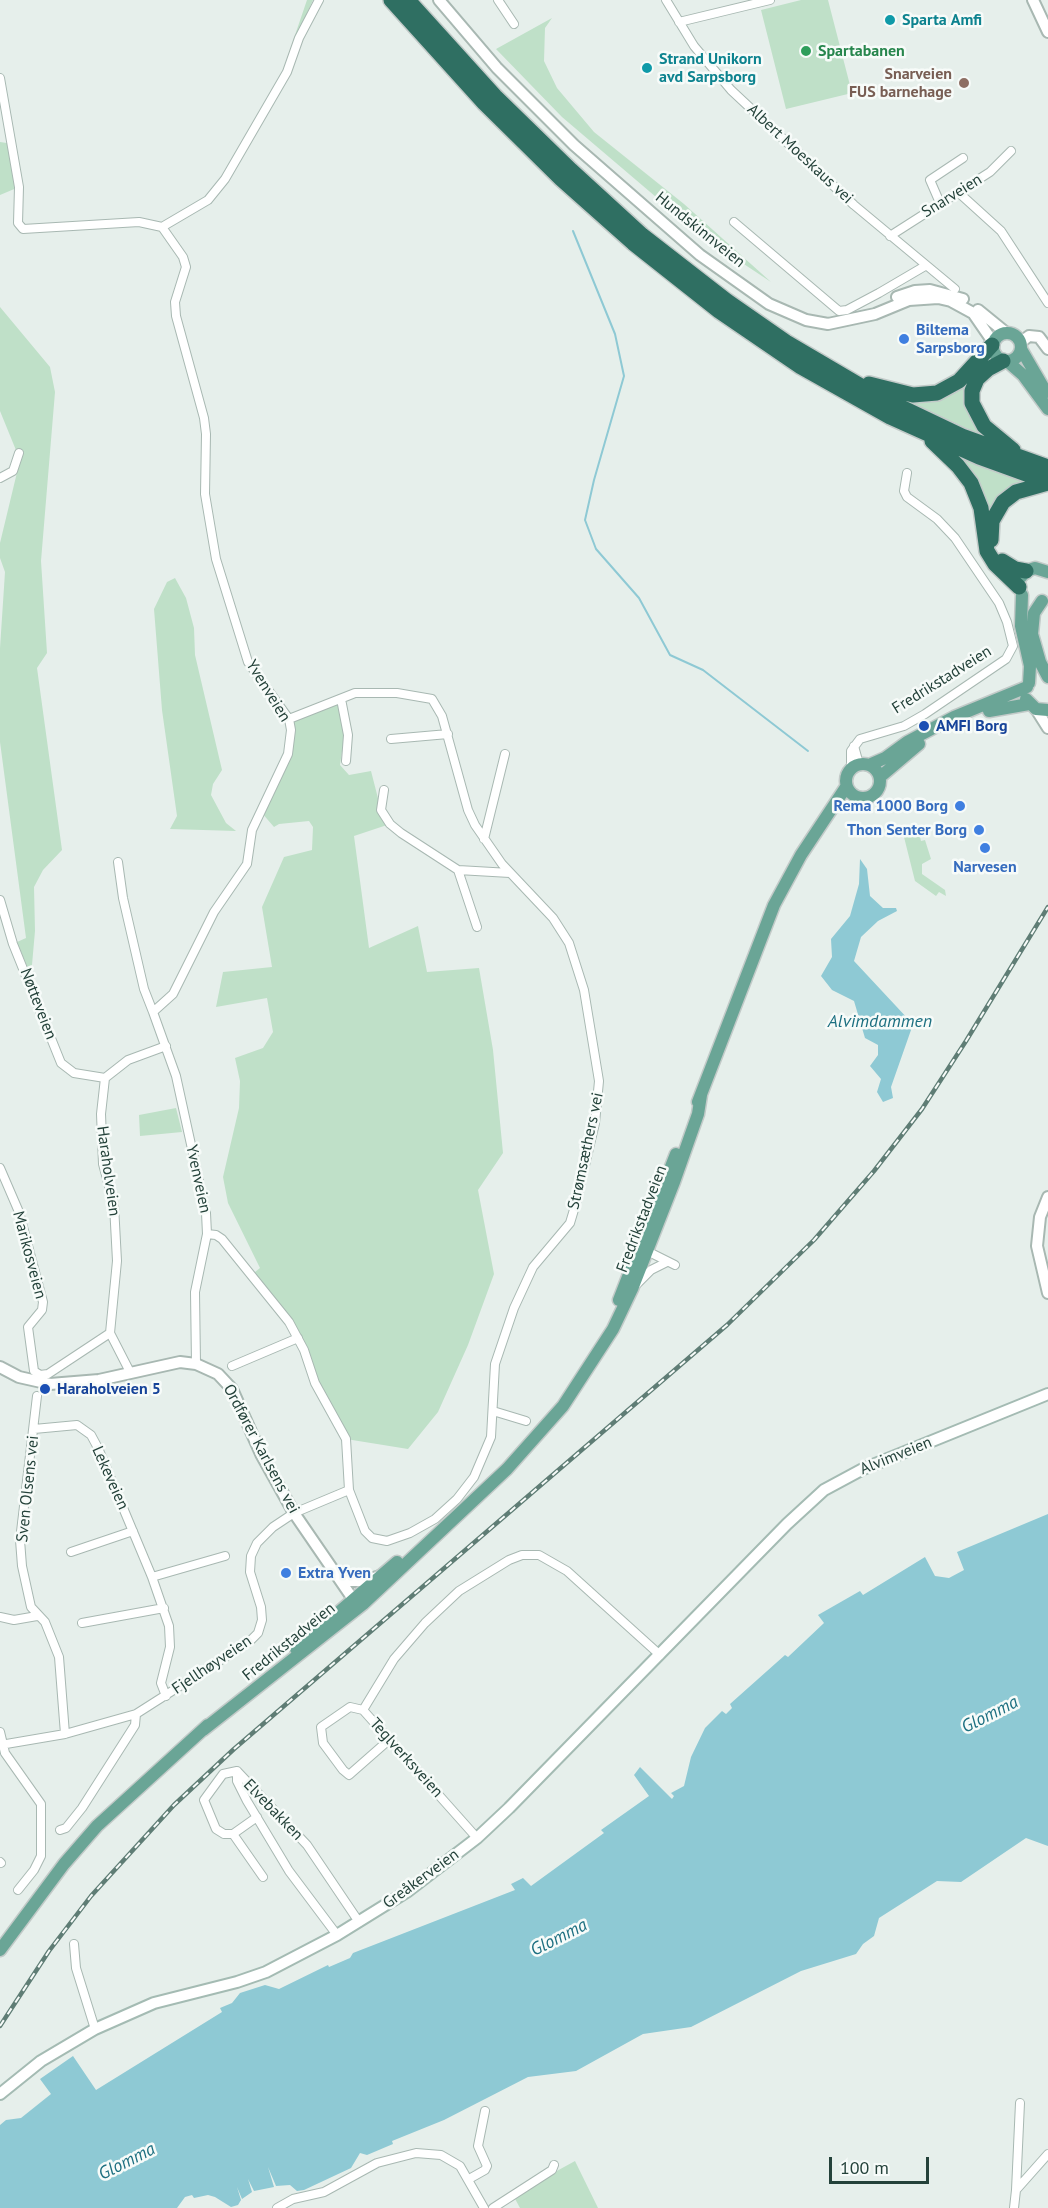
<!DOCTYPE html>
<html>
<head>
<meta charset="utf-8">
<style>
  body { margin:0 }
  #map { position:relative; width:1048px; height:2208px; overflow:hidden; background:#e6efeb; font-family:"PT Sans",sans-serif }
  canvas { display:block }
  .scale { position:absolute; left:829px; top:2157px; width:100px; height:27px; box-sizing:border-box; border:3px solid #24423a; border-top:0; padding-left:8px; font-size:18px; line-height:21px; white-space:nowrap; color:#24423a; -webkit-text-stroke:4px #f7fbf9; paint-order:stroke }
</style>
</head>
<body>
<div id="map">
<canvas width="1048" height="2208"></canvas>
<div class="scale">100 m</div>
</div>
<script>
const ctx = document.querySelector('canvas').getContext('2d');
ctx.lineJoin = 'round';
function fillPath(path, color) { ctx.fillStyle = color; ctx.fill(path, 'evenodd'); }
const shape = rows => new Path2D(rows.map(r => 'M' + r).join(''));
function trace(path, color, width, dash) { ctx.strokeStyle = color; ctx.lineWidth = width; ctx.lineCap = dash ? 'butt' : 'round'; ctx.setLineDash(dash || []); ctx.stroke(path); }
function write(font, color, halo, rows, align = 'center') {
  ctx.font = font + ' "PT Sans",sans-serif'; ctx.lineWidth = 5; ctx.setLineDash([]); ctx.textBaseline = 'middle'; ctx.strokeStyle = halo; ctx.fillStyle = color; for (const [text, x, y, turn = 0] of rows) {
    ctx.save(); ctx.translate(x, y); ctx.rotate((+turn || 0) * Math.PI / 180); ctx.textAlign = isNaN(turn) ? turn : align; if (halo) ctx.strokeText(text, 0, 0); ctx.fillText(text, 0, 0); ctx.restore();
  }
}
fillPath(shape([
  [307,0,313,0,291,49,293,41],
  [801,0,828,0,852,93,786,109,761,10],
  [552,18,545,28,544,61,557,88,594,132,684,204,771,282,703,237,562,117,496,49],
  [0,142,13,144,19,187,0,195],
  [0,307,50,367,55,392,41,561,47,653,37,668,62,850,43,870,34,887,35,931,31,976,17,942,26,938,0,742,0,648,5,572,0,558,0,543,20,460,0,411],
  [970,376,967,391,998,443,888,392,909,399],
  [951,453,1029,483,989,519],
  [175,578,186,598,194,628,195,655,222,770,213,784,211,795,226,823,236,831,170,829,177,816,162,710,154,609,167,582],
  [341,699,345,730,340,765,349,775,371,771,381,810,390,824,354,836,369,948,418,926,427,972,479,968,493,1050,503,1153,478,1190,494,1274,468,1345,438,1412,408,1449,346,1439,298,1338,250,1276,260,1268,228,1203,223,1177,239,1108,240,1081,235,1058,263,1048,273,1032,267,998,216,1007,223,972,272,967,262,907,284,857,312,850,313,827,309,821,279,824,274,827,261,812,284,764,289,719],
  [919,833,921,841,925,840,931,859,922,864,922,874,945,890,946,896,939,892,936,896,915,881,904,837],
  [176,1108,182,1132,140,1136,139,1115],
  [575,2161,598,2208,520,2208,513,2195]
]), '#bfe0c8');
fillPath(shape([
  [860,859,867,869,870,896,883,908,896,908,897,911,878,921,861,937,854,961,909,1020,911,1030,891,1087,893,1098,883,1102,877,1092,881,1079,870,1066,878,1055,878,1045,865,1038,854,1001,832,990,821,976,832,957,831,939,850,916,859,884],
  [1048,1514,1048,1846,1026,1838,961,1882,937,1881,879,1918,874,1936,863,1944,856,1954,801,1971,691,2027,643,2034,576,2071,528,2077,444,2120,392,2141,393,2144,367,2155,360,2153,351,2168,304,2190,297,2191,290,2185,276,2186,268,2167,274,2187,254,2191,248,2179,252,2192,242,2199,237,2187,241,2200,238,2205,231,2207,215,2197,208,2195,194,2198,192,2195,185,2197,177,2208,0,2208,0,2125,6,2120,21,2118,51,2094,40,2079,73,2056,96,2090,222,2012,220,2008,232,2003,240,1993,265,1985,279,1989,328,1965,329,1967,350,1958,353,1953,515,1890,511,1884,523,1878,531,1886,604,1833,601,1830,649,1796,634,1775,640,1767,672,1799,674,1796,671,1793,684,1786,691,1757,705,1728,722,1711,726,1714,732,1708,730,1704,785,1655,788,1657,824,1623,818,1615,860,1591,863,1595,925,1557,935,1576,949,1578,964,1570,957,1552]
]), '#8ec9d4');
trace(shape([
  [573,231,615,334,624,376,594,480,585,520,596,549,639,598,670,655,703,670,808,751]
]), '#8ec9d4', 2);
const minor = shape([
  [498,0,514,24],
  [666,0,694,46,731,90,854,205,955,289],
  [679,22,770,0],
  [0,78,19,187,18,223,23,229,139,222,162,227],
  [958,192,1001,231,1048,303],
  [940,203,930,180,963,158],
  [734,222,839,311,847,310,879,293,925,266],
  [162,227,183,257,186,267,175,302,176,316,204,418,206,434,205,494,216,559,248,662,289,719,291,730,288,754,252,830,247,864,214,912,173,994,153,1012,176,1076,206,1213,207,1234,195,1292,196,1364],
  [162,227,208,200,225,179,287,72,299,38,319,0],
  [890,236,990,172,1011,151],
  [0,478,13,471,19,453],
  [341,699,348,735,346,761],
  [289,719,355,693,397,693,432,699,442,716,468,810,475,825,502,864,553,918,569,943,584,990,599,1081,595,1123,576,1203,570,1223,533,1267,514,1308,495,1364,491,1437,474,1477,457,1499,435,1519,410,1533,387,1541,372,1538,365,1531,349,1490],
  [391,739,448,734],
  [854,746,859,764],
  [851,768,851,751,860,739,904,726,925,714,1006,659,1013,646,1007,622,999,603,955,538,937,519,907,497,904,491,907,473],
  [384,790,381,810,390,824,401,833,458,870,510,873],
  [484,839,505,754],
  [118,862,123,898,144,989,153,1012],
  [458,870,477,927],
  [0,900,13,944,61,1063,74,1073,105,1078],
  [0,1168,19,1212,43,1302,42,1310,28,1327,34,1371,40,1375,48,1374,110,1333],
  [643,1249,675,1265],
  [635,1286,651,1270,667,1262],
  [232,1366,298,1338],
  [130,1372,110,1333,117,1261,114,1205,103,1164,101,1114,105,1078,128,1060,166,1046],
  [37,1396,20,1540,22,1566,31,1607,45,1622,59,1657,65,1734],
  [493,1411,526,1421],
  [34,1429,77,1425,91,1435,98,1448,152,1577,169,1626,170,1647,161,1683,166,1696],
  [71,1552,133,1531],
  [152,1577,225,1556],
  [0,1617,14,1620,37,1616],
  [82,1623,164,1608],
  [363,1710,350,1707,321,1727,323,1743,343,1770,349,1775,390,1739],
  [0,1732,5,1753,41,1804,41,1856,34,1870,18,1890],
  [0,1745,65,1734,136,1714,249,1642,258,1633,262,1620,261,1607,250,1572,251,1556,257,1543,273,1527,294,1513,349,1490,346,1439,315,1383,304,1350,289,1322,222,1239,216,1235,207,1234],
  [237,1771,237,1781,247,1801,289,1871,337,1935],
  [257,1817,233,1834,224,1834,216,1829,204,1800,223,1774,237,1771,307,1845,359,1922],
  [60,1830,66,1828,82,1808,135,1725,136,1714],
  [233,1834,263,1877],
  [477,1838,363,1710,394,1659,425,1623,459,1591,509,1560,522,1555,539,1555,567,1571,660,1655],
  [0,1862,1,1863],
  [74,1944,76,1968,95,2029],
  [469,2179,485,2170,487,2166,478,2146,485,2111],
  [1016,2190,1020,2103],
  [277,2208,293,2199,324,2192,377,2163,416,2153,441,2155,460,2166,484,2208],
  [493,2208,552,2170,554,2165],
  [1014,2208,1016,2190,1048,2154]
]);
const tertiary = shape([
  [439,0,497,68,574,145,700,255,769,304,806,320,828,324,875,314,909,300,938,298,951,301,973,313,993,342],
  [1033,0,1048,32],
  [897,297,915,291,930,290,963,299],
  [978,310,1005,332],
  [1021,342,1029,336,1039,337,1048,349],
  [1036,709,1048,728],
  [1048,1197,1040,1217,1037,1246,1048,1293],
  [0,1367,19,1377,50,1384,99,1380,180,1362,196,1364,218,1374,232,1389,261,1454,294,1513,353,1599,360,1603],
  [348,1581,365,1581,380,1576]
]);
const secondary = shape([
  [0,2094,41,2061,95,2029,154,2003,237,1982,266,1972,337,1935,408,1891,477,1838,509,1808,787,1524,824,1490,863,1469,1048,1394]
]);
const primary = shape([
  '993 347a14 14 0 1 1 28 0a14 14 0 1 1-28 0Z',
  [1021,349,1046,392],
  [1007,361,1023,375,1048,409],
  [1021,577,1026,571,1035,568,1048,572],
  [1022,595,1021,626,1030,666,1029,683],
  [1042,601,1034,613,1032,634,1040,662,1048,677],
  [1026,699,1036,709,1048,710],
  [989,711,1029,704],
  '846 781a17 17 0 1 1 34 0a17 17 0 1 1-34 0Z',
  [869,765,885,758,907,742,954,717,1027,687],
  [880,777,919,744],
  [698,1102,774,905,801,855,846,787],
  [619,1300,676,1154],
  [296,1649,397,1562],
  [203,1730,363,1604,507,1469,563,1406,613,1329,632,1289,674,1182,698,1114,701,1095],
  [0,1950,64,1864,97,1826,208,1725]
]);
const motorway = shape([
  [391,0,484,103,561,179,633,243,719,311,801,367,890,417,979,457,1048,482],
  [408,0,495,96,571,170,642,235,727,301,786,342,878,396,962,436,1048,467],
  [1003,361,988,369,977,379,972,391,972,403,984,426,1013,450],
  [869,384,913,395,937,393,959,381,992,345],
  [932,441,958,466,971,483,981,508,987,551,995,564,1019,587],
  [991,540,992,521,1003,502,1016,492,1048,483],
  [1002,561,1015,569,1026,571]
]);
trace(minor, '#a8b8b2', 10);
trace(tertiary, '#a8b8b2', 14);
trace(secondary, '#a4bbb3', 14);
trace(primary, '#c2cac8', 15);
trace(motorway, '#c2cac8', 18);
trace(minor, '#fff', 8);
trace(tertiary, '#fff', 10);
trace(secondary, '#fff', 10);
trace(primary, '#6aa596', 12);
trace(motorway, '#2f6f62', 15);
const rail = shape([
  [0,2026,49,1951,91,1896,174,1805,234,1749,727,1325,814,1240,874,1171,922,1109,966,1041,1048,907]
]);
trace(rail, '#5f7d75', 4.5);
trace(rail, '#f7fbf9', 2, [7]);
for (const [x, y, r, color] of [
  [890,20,6,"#0f9aa8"],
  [806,51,6,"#2e9e5b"],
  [647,68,6,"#0f9aa8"],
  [964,83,6,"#8d6e63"],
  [904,339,6,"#3f7fe0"],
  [924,726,6,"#1a4fb4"],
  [960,806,6,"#3f7fe0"],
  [979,830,6,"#3f7fe0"],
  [985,848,6,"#3f7fe0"],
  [45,1389,6,"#1a4fb4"],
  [286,1573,6,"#3f7fe0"]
]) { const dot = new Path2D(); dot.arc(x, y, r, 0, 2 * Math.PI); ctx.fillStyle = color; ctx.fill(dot); trace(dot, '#f7fbf9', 2); }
write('bold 16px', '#0d838f', '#f7fbf9', [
  ["Sparta Amfi",902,20],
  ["Strand Unikorn",659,59],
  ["avd Sarpsborg",659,77]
], 'left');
write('bold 16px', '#27864d', '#f7fbf9', [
  ["Spartabanen",818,51]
], 'left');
write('bold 16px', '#785e54', '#f7fbf9', [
  ["Snarveien",952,74],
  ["FUS barnehage",952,92]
], 'right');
write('16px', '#24423a', '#f7fbf9', [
  ["Albert Moeskaus vei",800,154,43],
  ["Snarveien",952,196,-32],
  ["Hundskinnveien",700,230,39],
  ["Fredrikstadveien",942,680,-32],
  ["Yvenveien",268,691,58],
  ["Nøtteveien",38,1004,69],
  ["Strømsæthers vei",586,1151,-78],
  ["Haraholveien",108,1171,82],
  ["Yvenveien",198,1179,78],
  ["Fredrikstadveien",642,1219,-69],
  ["Marikosveien",29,1255,75],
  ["Ordfører Karlsens vei",261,1449,62],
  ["Alvimveien",896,1456,-22],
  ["Lekeveien",110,1478,66],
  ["Sven Olsens vei",28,1489,-84],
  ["Fredrikstadveien",289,1642,-39],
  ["Fjellhøyveien",212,1665,-34],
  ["Teglverksveien",406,1758,48],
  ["Elvebakken",273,1810,46],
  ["Greåkerveien",421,1879,-36]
]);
write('bold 16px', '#366cbe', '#f7fbf9', [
  ["Biltema",916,330],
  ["Sarpsborg",916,348],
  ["Rema 1000 Borg",948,806,"right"],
  ["Thon Senter Borg",967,830,"right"],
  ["Narvesen",985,867,"center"],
  ["Extra Yven",298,1573]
], 'left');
write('bold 16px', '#164399', '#f7fbf9', [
  ["AMFI Borg",936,726],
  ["Haraholveien 5",57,1389]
], 'left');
write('italic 18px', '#1c6f80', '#f7fbf9', [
  ["Alvimdammen",880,1022],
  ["Glomma",990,1715,-27],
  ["Glomma",559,1938,-27],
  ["Glomma",127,2162,-27]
]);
</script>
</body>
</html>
